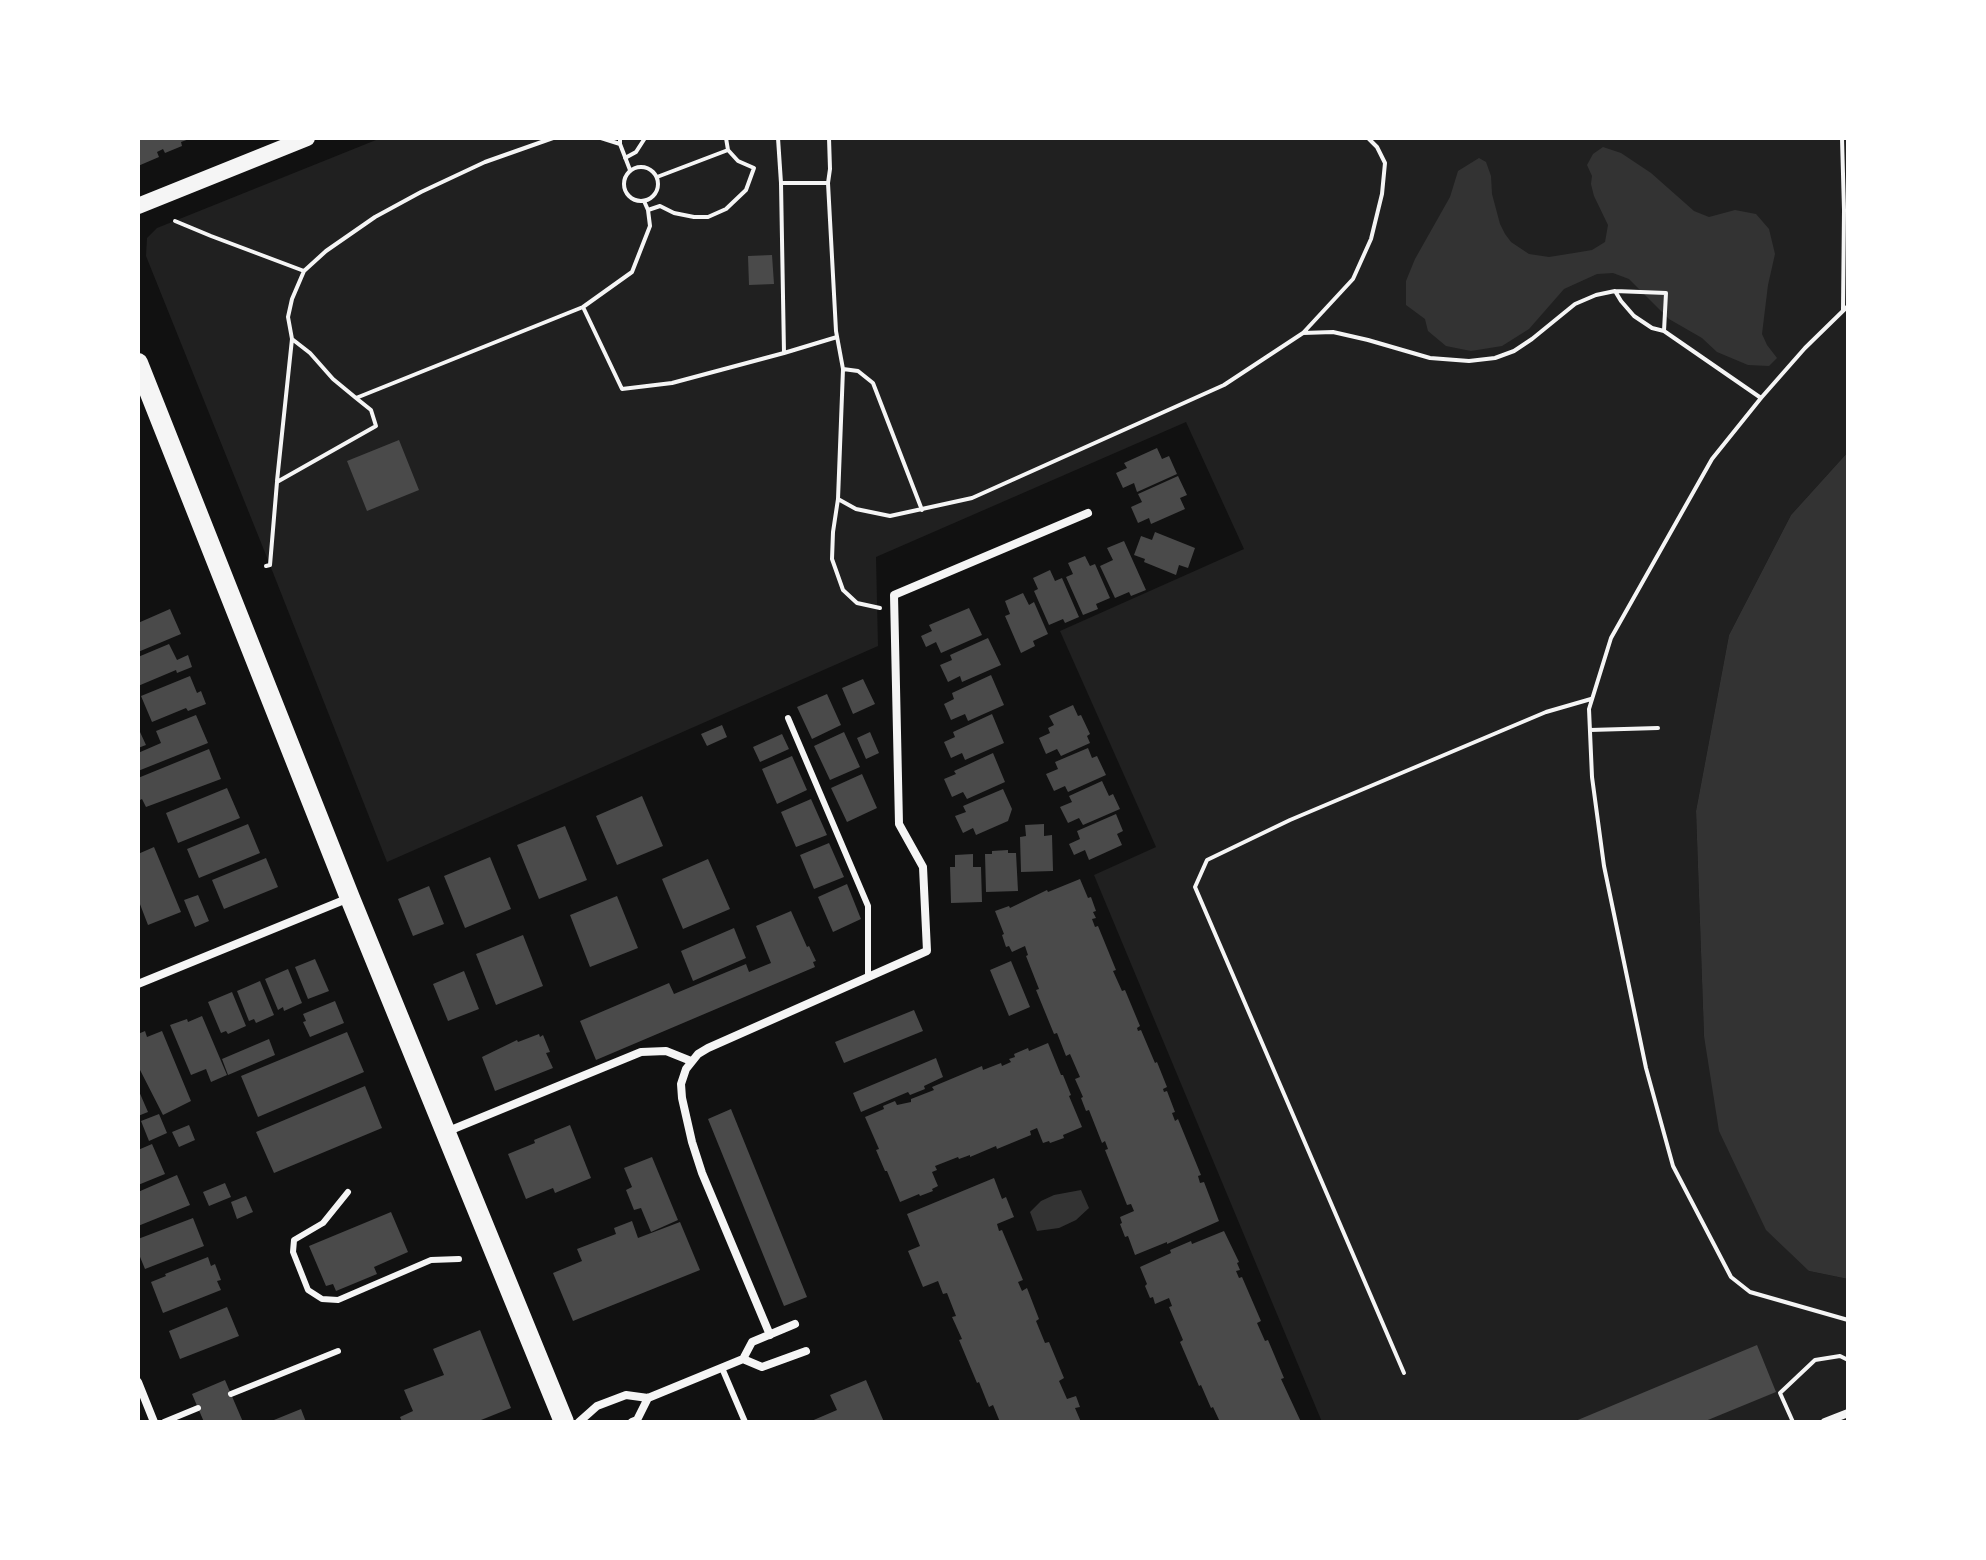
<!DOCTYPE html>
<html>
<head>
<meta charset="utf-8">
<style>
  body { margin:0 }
  #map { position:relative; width:1986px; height:1560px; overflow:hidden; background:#111; font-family:Karla,sans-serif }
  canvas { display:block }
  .frame { position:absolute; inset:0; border:140px solid #fff; pointer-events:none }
</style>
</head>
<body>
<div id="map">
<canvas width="1986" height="1560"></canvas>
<div class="frame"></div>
</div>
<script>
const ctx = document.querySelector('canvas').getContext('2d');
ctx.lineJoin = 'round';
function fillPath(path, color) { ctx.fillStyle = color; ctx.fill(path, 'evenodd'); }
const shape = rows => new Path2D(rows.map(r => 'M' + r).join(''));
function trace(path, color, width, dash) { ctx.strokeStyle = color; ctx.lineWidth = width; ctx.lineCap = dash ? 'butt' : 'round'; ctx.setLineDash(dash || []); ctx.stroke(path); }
fillPath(shape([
  [381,138,1848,138,1848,452,1791,515,1729,635,1696,811,1704,1036,1809,1271,1848,1279,1848,1422,1322,1422,1094,875,1156,847,1060,631,1244,549,1186,422,876,557,878,646,387,862,270,565,146,256,147,238,157,228]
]), '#202020');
fillPath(shape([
  [1603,147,1621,153,1651,173,1694,211,1709,217,1735,210,1756,214,1769,229,1775,254,1768,285,1762,334,1767,345,1777,358,1769,366,1748,365,1717,352,1702,338,1669,319,1629,279,1613,273,1597,274,1564,289,1529,329,1502,346,1471,351,1446,346,1428,331,1425,319,1406,305,1406,281,1415,259,1450,197,1458,171,1479,158,1486,162,1491,176,1492,194,1500,224,1505,234,1511,242,1529,254,1549,257,1574,253,1592,250,1605,242,1608,225,1594,196,1591,184,1592,176,1587,165,1593,154],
  [1848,452,1848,1279,1809,1271,1766,1230,1719,1131,1704,1036,1696,811,1729,635,1791,515],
  [1081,1190,1089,1208,1076,1220,1059,1228,1037,1231,1030,1212,1041,1201,1054,1195]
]), '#333');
fillPath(shape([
  [138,138,192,138,181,142,182,146,165,153,163,149,157,152,159,157,138,166],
  [772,255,774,284,749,285,748,256],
  [399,440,419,490,367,511,347,461],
  [1157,448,1162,459,1169,456,1177,474,1137,492,1134,483,1123,488,1116,473,1127,468,1124,463],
  [1178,476,1187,495,1180,498,1185,509,1151,524,1149,518,1138,523,1131,507,1142,502,1138,494],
  [1155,532,1195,548,1188,568,1179,565,1176,575,1144,562,1145,559,1134,555,1141,536,1152,540],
  [1124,541,1146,590,1131,596,1129,592,1115,598,1100,566,1113,560,1107,548],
  [1085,556,1090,566,1095,564,1110,598,1096,604,1098,609,1083,615,1066,577,1073,574,1068,563],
  [1050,570,1055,581,1062,578,1079,617,1065,623,1063,619,1049,625,1034,591,1038,589,1033,578],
  [1023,593,1029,605,1034,602,1048,634,1033,641,1035,646,1021,653,1005,616,1010,614,1005,601],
  [969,608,982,635,941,653,936,642,926,647,921,636,932,631,929,625],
  [170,609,181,634,138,652,138,623],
  [988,638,1001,665,962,682,960,676,948,682,940,665,952,660,950,655],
  [169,644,177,660,188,655,192,667,177,673,176,670,138,686,138,657],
  [991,675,1004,705,968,721,965,714,951,720,944,704,954,699,952,693],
  [190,676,197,693,201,691,206,704,188,711,186,708,152,722,141,696],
  [863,679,875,704,853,714,842,688],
  [827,694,841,725,812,739,797,707],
  [1073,705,1078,716,1081,715,1090,734,1087,736,1090,743,1061,756,1057,749,1046,754,1039,738,1050,733,1048,728,1054,725,1049,716],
  [992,714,1004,743,965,760,962,753,951,758,944,742,955,737,953,732],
  [196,715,208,743,138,771,138,753,161,743,156,731],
  [722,725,727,737,707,746,701,734],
  [140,732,146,745,138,748,138,733],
  [844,732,860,767,830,780,814,746],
  [870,732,879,753,866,759,857,738],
  [782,734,789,749,760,762,753,747],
  [1088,748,1092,758,1097,756,1106,775,1068,792,1065,786,1054,791,1046,774,1058,769,1055,762],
  [209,749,221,779,146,807,142,799,138,801,138,778],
  [993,753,1005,782,967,799,963,792,952,797,944,779,956,774,954,771],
  [792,756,807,790,777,804,762,769],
  [862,774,877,808,847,822,831,788],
  [1102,781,1109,796,1113,794,1120,809,1083,825,1079,818,1068,823,1060,807,1072,802,1069,796],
  [227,788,240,818,178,843,166,813],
  [1003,789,1012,809,1008,821,976,835,973,828,963,833,955,816,966,812,963,806],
  [642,796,663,846,617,865,596,816],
  [811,799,827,835,796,847,781,812],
  [1116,814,1123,831,1117,834,1122,845,1089,860,1085,850,1074,855,1069,844,1080,839,1077,831],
  [248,824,260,853,199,878,187,849],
  [1044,824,1044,836,1052,835,1053,871,1021,872,1020,837,1026,836,1025,825],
  [565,826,587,880,539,899,517,845],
  [829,843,844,877,814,889,800,855],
  [154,847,181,912,148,925,138,899,138,854],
  [1008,850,1008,853,1016,853,1018,891,986,892,985,854,992,854,992,851],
  [973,854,973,867,981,867,982,902,951,903,950,867,955,867,955,855],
  [490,857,511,909,465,928,444,876],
  [266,858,278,887,224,909,212,880],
  [708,859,730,909,683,929,662,879],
  [1080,879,1088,898,1091,897,1096,911,1093,912,1096,918,1092,919,1095,927,1098,926,1116,970,1113,971,1122,991,1125,990,1140,1026,1137,1028,1138,1031,1141,1030,1155,1063,1157,1062,1167,1087,1163,1089,1164,1092,1167,1091,1175,1112,1172,1113,1175,1121,1178,1119,1201,1175,1198,1176,1200,1183,1204,1182,1219,1221,1167,1244,1167,1242,1135,1255,1128,1236,1125,1237,1120,1224,1122,1223,1120,1217,1134,1211,1131,1204,1127,1205,1105,1150,1108,1149,1105,1141,1102,1143,1089,1110,1086,1111,1081,1098,1083,1097,1075,1079,1080,1077,1070,1054,1066,1056,1057,1033,1054,1034,1036,990,1039,989,1026,956,1028,955,1025,946,1012,952,1009,946,1006,947,1002,935,1004,934,995,911,1009,906,1010,908,1047,890,1048,892],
  [847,884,861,919,833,932,818,897],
  [429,886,444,924,413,936,398,899],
  [198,895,209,921,195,927,184,900],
  [617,896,638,948,590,967,570,915],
  [791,911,807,947,809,946,816,961,813,962,815,967,596,1060,580,1021,669,983,674,994,746,964,749,972,771,963,756,926],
  [734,928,746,958,693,981,681,951],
  [523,935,543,986,496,1005,476,954],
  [315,959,329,991,308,999,295,967],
  [1011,961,1030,1007,1009,1016,990,970],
  [288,969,302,1003,284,1011,283,1007,278,1010,265,979],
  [464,971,479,1009,448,1021,433,984],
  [260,981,274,1015,256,1023,254,1019,249,1021,237,991],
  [232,992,246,1026,228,1034,226,1031,221,1033,208,1002],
  [335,1001,344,1023,310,1037,303,1022,306,1021,303,1014],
  [914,1010,923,1031,844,1063,835,1042],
  [202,1016,227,1075,211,1082,206,1069,191,1075,170,1025,187,1019,188,1022],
  [145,1031,147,1037,162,1031,191,1101,163,1115,138,1066,138,1034],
  [347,1032,364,1072,258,1117,241,1076],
  [539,1034,540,1037,543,1035,550,1052,546,1053,553,1068,495,1091,482,1057,517,1040,518,1042],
  [269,1039,275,1055,228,1075,222,1059],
  [1048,1043,1061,1075,1063,1075,1071,1095,1069,1096,1082,1127,1063,1135,1064,1138,1050,1143,1049,1141,1043,1143,1037,1128,1030,1131,1031,1135,997,1149,996,1146,970,1157,970,1155,959,1159,958,1157,935,1166,937,1170,932,1172,938,1186,932,1189,933,1191,920,1196,919,1194,900,1202,887,1171,885,1171,876,1150,879,1149,865,1117,884,1109,883,1106,895,1101,897,1105,911,1102,911,1099,934,1090,932,1087,982,1066,983,1070,1001,1063,1002,1066,1011,1062,1009,1059,1015,1057,1014,1054,1028,1048,1029,1051],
  [936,1058,943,1077,924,1086,925,1089,910,1095,908,1092,861,1112,853,1093],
  [365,1086,382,1128,274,1173,256,1132],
  [138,1089,148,1112,138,1116],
  [731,1109,807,1297,784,1306,708,1119],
  [159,1114,167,1133,149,1141,141,1121],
  [189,1125,195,1140,179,1147,172,1132],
  [570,1125,591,1178,555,1193,553,1188,526,1199,508,1154,535,1143,534,1140],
  [152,1144,165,1174,138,1185,138,1150],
  [652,1157,678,1220,651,1232,641,1208,634,1210,626,1190,632,1187,624,1168],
  [177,1175,190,1205,138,1226,138,1192],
  [994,1178,1002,1199,1006,1197,1014,1217,997,1224,999,1231,1002,1230,1023,1280,1018,1282,1022,1291,1027,1288,1039,1319,1036,1321,1045,1343,1049,1342,1064,1378,1059,1381,1067,1399,1076,1396,1080,1407,1075,1408,1081,1422,1000,1422,993,1405,989,1407,979,1382,977,1383,959,1340,962,1339,952,1317,956,1316,947,1293,943,1294,938,1281,923,1287,908,1251,920,1246,907,1214],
  [225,1183,231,1197,209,1206,203,1192],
  [246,1196,253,1212,237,1219,231,1202],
  [391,1212,408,1252,374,1267,377,1274,336,1291,333,1284,326,1286,309,1246],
  [193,1218,204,1246,145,1269,138,1252,138,1239],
  [632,1221,638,1238,680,1222,700,1270,573,1321,553,1273,582,1261,577,1249,616,1234,614,1228],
  [1224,1231,1239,1262,1237,1263,1240,1270,1236,1271,1239,1278,1242,1277,1261,1321,1257,1323,1265,1341,1268,1340,1284,1378,1281,1379,1301,1422,1220,1422,1213,1407,1211,1408,1201,1385,1199,1386,1180,1342,1183,1340,1169,1307,1172,1306,1169,1298,1155,1304,1153,1297,1150,1298,1145,1286,1147,1284,1140,1267,1171,1253,1170,1250,1191,1241,1192,1244],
  [208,1257,211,1266,215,1264,221,1280,217,1281,221,1290,163,1313,151,1282,166,1276,165,1274],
  [227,1307,239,1336,180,1359,169,1331],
  [480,1330,511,1408,476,1422,402,1422,400,1417,413,1411,404,1390,444,1375,433,1349],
  [1757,1345,1776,1392,1703,1422,1573,1422],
  [225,1380,243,1422,204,1422,192,1394],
  [866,1380,884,1422,809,1422,837,1410,830,1395],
  [301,1409,306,1422,269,1422]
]), '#4a4a4a');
trace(shape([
  [601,138,620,144],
  [620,138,620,144,630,170],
  [829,138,830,169,828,183,836,331,843,369,838,499,833,532,832,559,843,590,857,603,880,608],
  [1842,138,1844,210,1843,310],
  [625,158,636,152,645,138],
  '624 184a17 17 0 1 1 34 0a17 17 0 1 1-34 0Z',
  [657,177,728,150],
  [781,183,827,183],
  [644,201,648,210,650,226,632,272,583,307,622,389,672,383,784,353,781,183,778,138],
  [648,210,660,206,674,213,694,217,708,217,726,209,746,190,754,168,738,161,728,150,726,138],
  [175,221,211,236,304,271,326,251,375,217,421,192,485,162,553,138],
  [1615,291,1666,293,1664,331],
  [1848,306,1805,348,1761,398,1712,459,1611,638,1589,709,1592,777,1604,866,1646,1068,1673,1166,1731,1277,1750,1292,1848,1320],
  [1303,333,1333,332,1368,340,1430,358,1469,361,1495,358,1514,351,1532,339,1575,304,1596,295,1615,291,1621,301,1634,316,1652,328,1664,331,1761,398],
  [292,339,310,353,333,379,356,398,583,307],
  [784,353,837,337],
  [843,369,858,371,873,383,922,510],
  [277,481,292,339,288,317,292,299,304,271],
  [838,499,856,509,890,516,972,498,1224,385,1303,333,1353,279,1371,239,1382,194,1385,163,1377,147,1368,138],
  [266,566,270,565,277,482,376,426,371,410,356,398],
  [1590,730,1658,728],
  [1404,1373,1195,887,1207,860,1290,820,1546,712,1591,699],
  [1793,1422,1780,1393,1815,1360,1840,1356,1848,1360]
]), '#f5f5f5', 4);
trace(shape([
  [788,718,868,906,868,977],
  [348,1192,323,1223,294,1240,293,1252,308,1290,322,1299,338,1300,431,1260,459,1259],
  [722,1368,745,1422],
  [231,1394,338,1351],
  [164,1422,198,1408]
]), '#f5f5f5', 6);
trace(shape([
  [138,984,349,898],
  [446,1132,641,1052,666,1051,691,1061],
  [770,1335,702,1173,692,1142,682,1098,681,1084,686,1069,698,1054,708,1048,927,951,923,867,899,824,894,595,1088,513],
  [743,1359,762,1367,806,1351],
  [138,1382,154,1422],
  [579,1422,597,1406,626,1395,648,1398,743,1359,752,1342,795,1324],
  [632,1422,637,1420,648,1398],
  [1825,1422,1848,1413]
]), '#f5f5f5', 8);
trace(shape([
  [138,206,307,138]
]), '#f5f5f5', 16);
trace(shape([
  [138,363,350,898,564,1422]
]), '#f5f5f5', 20);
</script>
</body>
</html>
